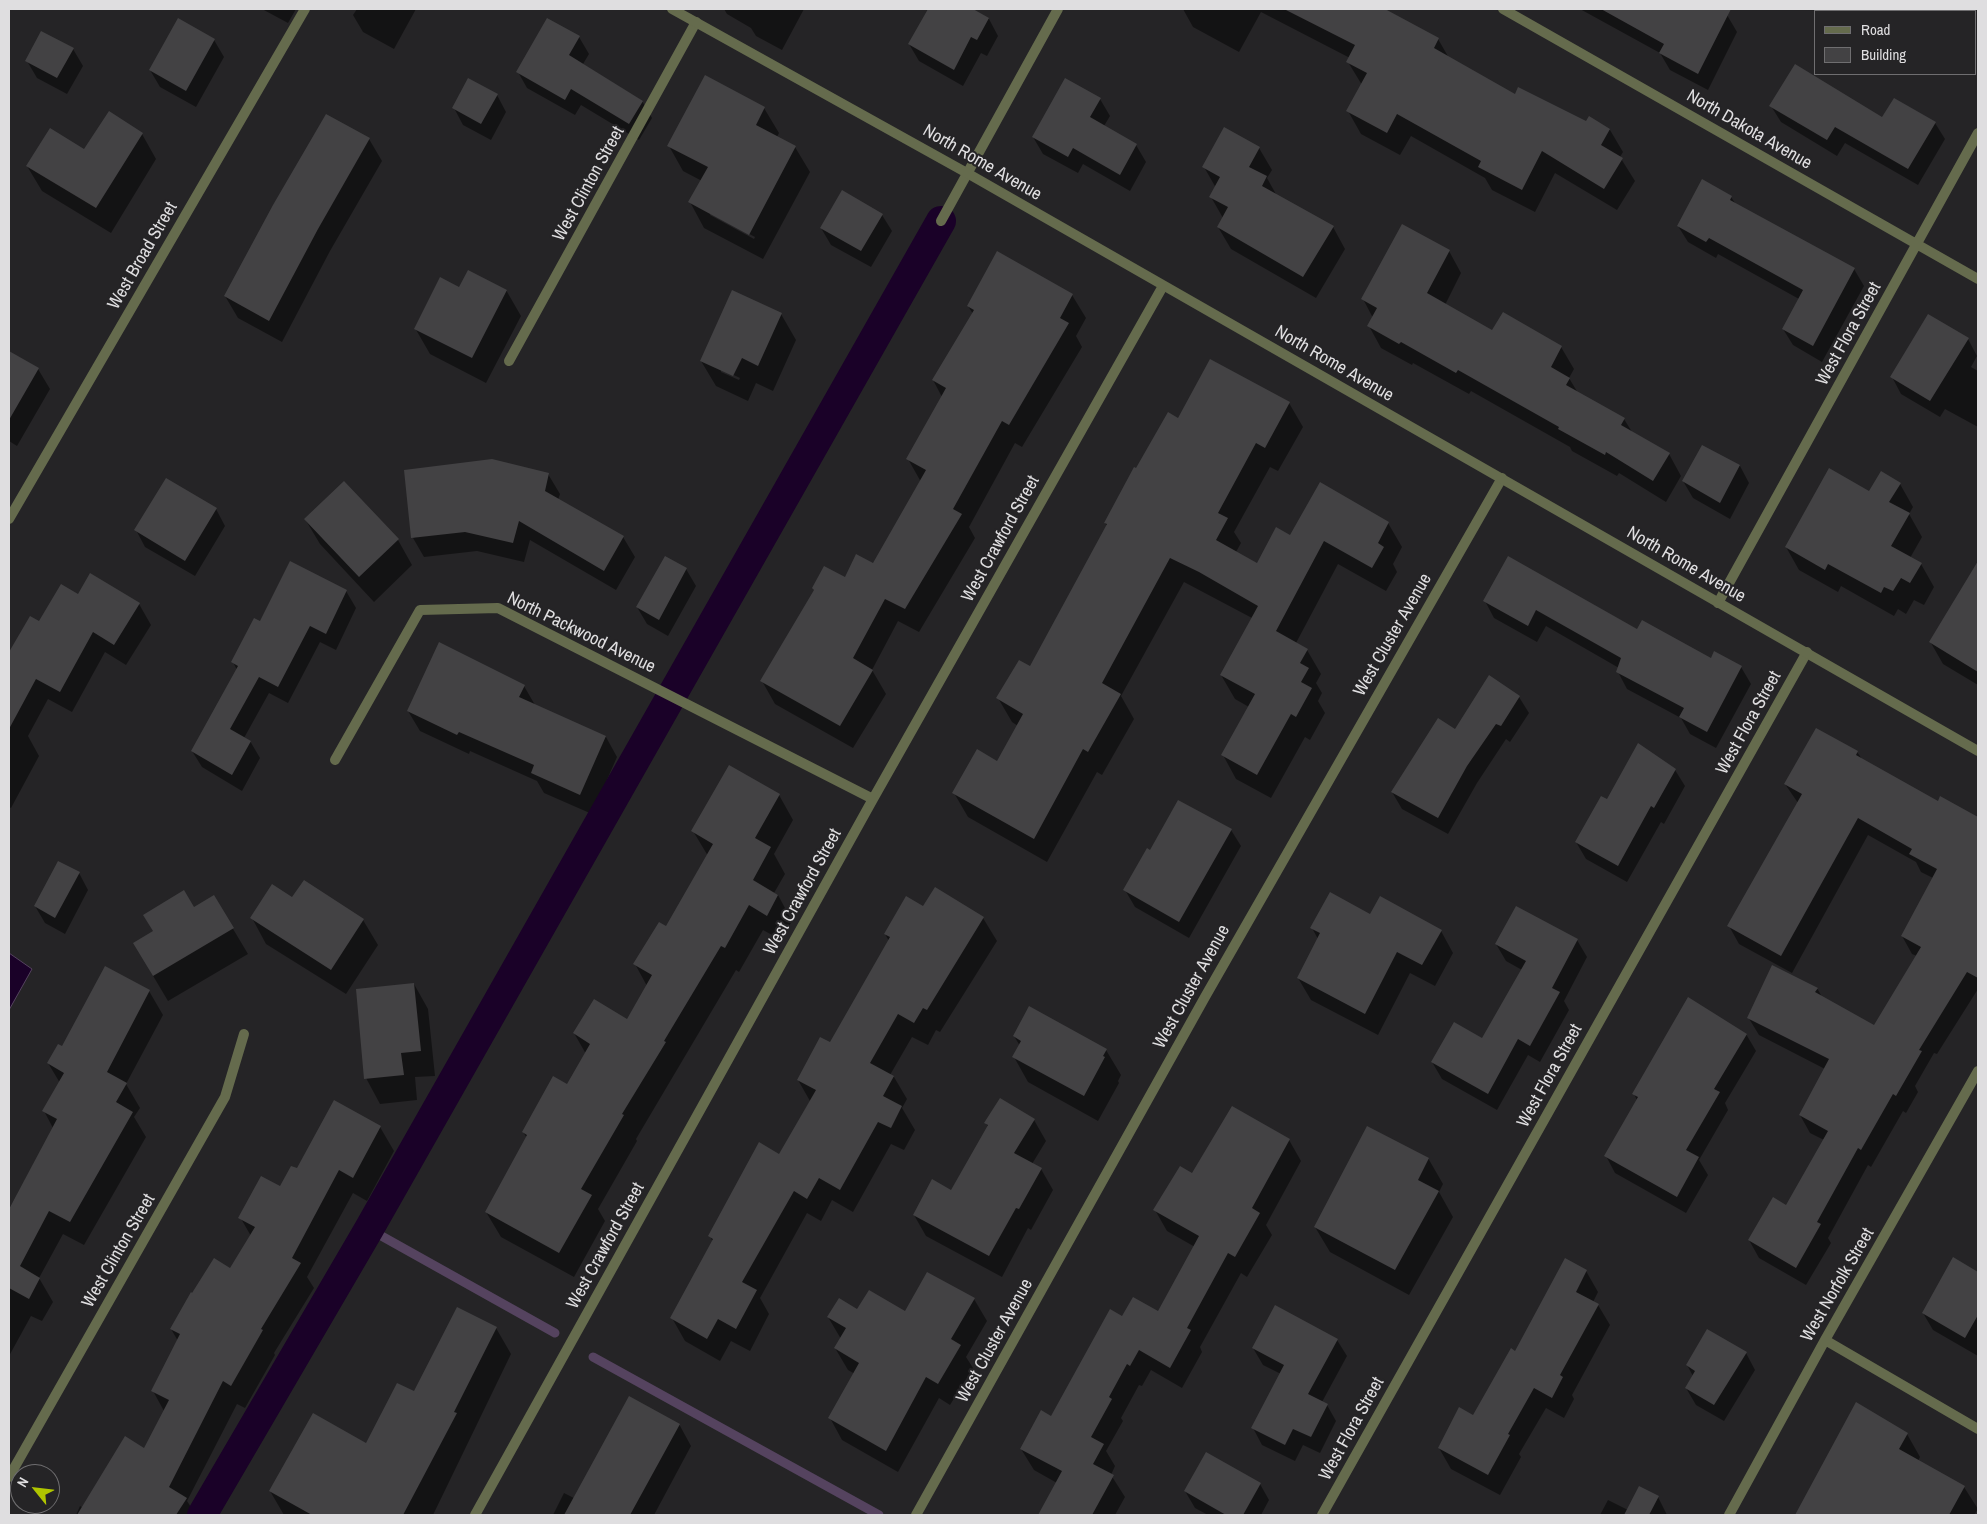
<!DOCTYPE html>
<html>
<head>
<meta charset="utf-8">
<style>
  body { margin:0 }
  #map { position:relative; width:1987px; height:1524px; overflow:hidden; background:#252426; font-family:"Archivo Narrow",sans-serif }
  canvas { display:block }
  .frame { position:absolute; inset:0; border:10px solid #dfdee0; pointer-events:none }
  .legend { position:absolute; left:1814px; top:10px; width:162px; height:65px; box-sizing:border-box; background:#252426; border:1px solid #6f6e70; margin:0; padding:6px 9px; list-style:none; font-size:15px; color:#dfdee0 }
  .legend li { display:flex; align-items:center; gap:10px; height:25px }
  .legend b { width:25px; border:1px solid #6f6e70 }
  .north { position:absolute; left:10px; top:1464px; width:50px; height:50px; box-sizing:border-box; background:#252426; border:1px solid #6f6e70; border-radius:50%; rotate:299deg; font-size:14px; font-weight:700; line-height:20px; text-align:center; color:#dfdee0 }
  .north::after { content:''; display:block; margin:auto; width:18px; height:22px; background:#b0c500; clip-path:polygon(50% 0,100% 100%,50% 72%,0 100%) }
</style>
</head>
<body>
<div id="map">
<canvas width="1987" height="1524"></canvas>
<div class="frame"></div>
<ul class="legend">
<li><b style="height:6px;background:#656b4d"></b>Road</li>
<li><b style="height:14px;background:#434244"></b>Building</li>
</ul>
<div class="north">N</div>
</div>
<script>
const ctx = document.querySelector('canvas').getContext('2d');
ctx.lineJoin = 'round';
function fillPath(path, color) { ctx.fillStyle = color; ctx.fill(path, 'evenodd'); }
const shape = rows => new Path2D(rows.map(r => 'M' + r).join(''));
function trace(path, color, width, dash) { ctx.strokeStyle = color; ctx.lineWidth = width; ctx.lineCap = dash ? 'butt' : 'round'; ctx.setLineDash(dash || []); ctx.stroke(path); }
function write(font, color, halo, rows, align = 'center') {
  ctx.font = font + ' "Archivo Narrow",sans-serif'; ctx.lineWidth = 4; ctx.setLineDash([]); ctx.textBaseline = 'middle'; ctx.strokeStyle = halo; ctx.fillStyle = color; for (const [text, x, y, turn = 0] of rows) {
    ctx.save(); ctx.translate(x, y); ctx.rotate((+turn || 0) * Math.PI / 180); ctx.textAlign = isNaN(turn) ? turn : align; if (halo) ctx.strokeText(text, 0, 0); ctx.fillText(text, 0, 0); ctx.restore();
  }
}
const water = shape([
  [9,953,32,969,9,1010,9,953]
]);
fillPath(water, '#1a0128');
trace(water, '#55435f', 1);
fillPath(shape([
  [262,9,296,9,288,23],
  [357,9,416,9,394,49,363,32,353,15],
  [724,9,804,9,782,50,756,36,751,28,727,14],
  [929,9,970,9,989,19,998,36,987,56,981,53,963,86,919,61,909,44],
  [1183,9,1382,9,1438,39,1449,58,1515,95,1586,123,1589,118,1610,130,1623,152,1620,157,1635,181,1617,210,1555,173,1535,212,1492,190,1485,178,1411,136,1400,155,1361,134,1348,111,1362,85,1348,62,1350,58,1261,12,1239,52,1193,27],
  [1580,9,1715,9,1727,15,1737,32,1708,90,1670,70,1660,53],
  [579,37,589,54,583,64,642,101,652,118,639,140,581,105,575,115,527,88,518,72],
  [214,40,224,57,196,107,160,87,150,70],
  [73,49,83,66,67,94,37,78,27,61],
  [497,95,506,112,491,140,463,125,454,108],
  [1100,99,1110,116,1104,126,1136,145,1146,162,1130,191,1083,164,1078,173,1043,154,1033,137],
  [1771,106,1935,123,1945,139,1918,185,1845,143,1837,156,1781,122],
  [764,108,779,133,777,137,795,147,810,172,763,259,704,228,690,202,702,181,683,171,669,146],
  [710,213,755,237,754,239,710,215],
  [142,134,156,159,111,233,42,191,27,166],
  [369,139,382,161,330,251,282,342,238,318,225,296],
  [1259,148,1272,170,1267,178,1277,196,1333,227,1345,249,1316,298,1231,249,1218,227,1223,218,1211,197,1216,188,1204,167],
  [1731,197,1737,206,1854,269,1864,286,1822,362,1793,345,1783,329,1799,299,1718,254,1716,258,1688,242,1678,226],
  [882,215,892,231,871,267,831,245,821,228],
  [1449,251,1461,273,1445,305,1492,332,1561,347,1574,369,1569,378,1578,393,1624,419,1632,432,1669,454,1681,476,1666,502,1619,473,1617,476,1572,451,1570,447,1471,391,1469,394,1413,363,1412,365,1381,348,1369,326,1373,318,1363,299],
  [506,290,521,316,486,383,430,354,415,328],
  [1072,295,1086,318,1076,336,1082,347,1022,447,1015,443,969,527,975,538,919,632,898,621,872,670,886,694,853,748,775,704,762,681,815,592,813,588,845,578,873,565,921,482,908,459,942,397,933,380,973,314,968,306],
  [781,314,796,340,773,391,756,383,748,401,716,386,701,361],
  [721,369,740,378,739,380,721,372],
  [1968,339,1977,356,1971,367,1978,371,1978,427,1945,409,1940,417,1901,394,1892,377],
  [9,352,38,369,50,389,17,446,9,441],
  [1289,403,1303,427,1278,471,1270,467,1234,532,1241,543,1236,552,1258,564,1291,537,1388,523,1402,547,1393,564,1397,572,1386,591,1338,564,1296,643,1307,650,1321,674,1316,683,1322,693,1318,701,1325,713,1310,740,1305,737,1271,798,1236,779,1223,755,1249,707,1235,699,1221,675,1252,618,1184,582,1121,696,1134,719,1102,775,1097,772,1047,862,968,817,954,793,997,763,1018,726,1012,722,998,698,1030,668,1107,526,1105,523,1137,470,1179,419],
  [1702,446,1740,466,1749,483,1730,519,1693,498,1683,481],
  [548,474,560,494,558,500,623,537,635,557,616,590,530,540,524,562,477,551,424,557,413,538],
  [1900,484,1913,507,1909,514,1922,537,1910,558,1921,564,1934,587,1924,605,1914,600,1906,614,1898,609,1894,616,1841,586,1838,592,1799,570,1786,547],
  [216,509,225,526,195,576,145,547,136,530],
  [305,519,398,540,412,565,374,602,320,544],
  [1509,558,1638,630,1711,660,1741,667,1751,684,1716,748,1690,734,1681,718,1627,689,1618,672,1619,668,1546,626,1537,642,1494,618,1485,601],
  [1978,567,1978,685,1943,664,1931,643],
  [686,569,696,586,668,636,647,624,637,607],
  [346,591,356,608,336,650,320,642,288,703,269,693,244,738,250,741,260,758,242,791,202,767,192,751,237,670,233,662,260,623],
  [78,596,139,604,151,625,126,665,105,652,72,712,48,699,28,736,39,756,11,808,9,807,9,655,30,618,39,623],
  [524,686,535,705,606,737,617,757,592,814,544,793,537,781,470,751,469,754,420,731,408,711],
  [1519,697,1529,713,1510,742,1506,739,1477,783,1448,834,1402,809,1392,792,1455,730],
  [1857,752,1862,759,1938,803,1941,798,1978,819,1978,989,1937,1054,1934,1053,1915,1086,1918,1092,1906,1113,1903,1111,1871,1167,1868,1165,1828,1238,1831,1243,1806,1285,1759,1258,1749,1240,1787,1206,1824,1140,1810,1133,1800,1115,1825,1069,1759,1035,1748,1017,1817,988,1822,997,1875,1027,1917,956,1912,954,1902,936,1933,878,1921,872,1916,862,1868,835,1792,973,1739,944,1729,926,1798,803,1785,784],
  [1675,770,1685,786,1664,824,1661,822,1627,882,1586,859,1576,842,1607,801],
  [779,795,793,820,774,854,785,874,774,893,778,895,792,921,781,940,763,930,739,972,736,970,636,1139,637,1141,598,1209,605,1221,574,1277,501,1237,486,1212,527,1138,523,1132,568,1085,586,1054,574,1033,627,1020,647,986,635,964,667,928,708,856,693,831],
  [1231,830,1241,846,1189,938,1135,907,1125,890,1150,851],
  [79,873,88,890,65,934,45,923,35,906],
  [935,889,983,918,997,941,940,1032,936,1030,928,1045,912,1037,890,1075,894,1077,907,1099,902,1108,915,1130,904,1150,891,1144,853,1212,832,1200,821,1221,807,1213,760,1298,769,1314,750,1351,731,1341,720,1361,685,1341,672,1318,713,1242,710,1236,779,1156,810,1101,798,1080,830,1044,889,941,885,934,924,908],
  [214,897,248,954,168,1001,149,969,194,909],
  [293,899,363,920,378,945,346,994,266,944,252,918],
  [1516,907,1577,940,1587,957,1564,1001,1569,1010,1540,1062,1528,1055,1497,1110,1442,1079,1432,1062,1483,1040,1522,970,1506,961,1496,944],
  [1371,916,1441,931,1453,953,1435,986,1410,973,1378,1035,1311,1000,1298,978,1318,939,1312,928],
  [414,984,428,1009,435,1076,415,1077,417,1100,380,1104,366,1078],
  [149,991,163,1015,126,1084,140,1108,134,1117,146,1137,84,1245,63,1234,39,1278,53,1302,42,1321,31,1316,9,1356,9,1209,53,1128,44,1111,60,1083,48,1063,62,1048],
  [1746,1034,1756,1051,1725,1103,1728,1110,1699,1160,1708,1175,1686,1213,1615,1173,1606,1156,1637,1100,1634,1094],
  [1014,1036,1106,1050,1121,1075,1118,1081,1119,1083,1098,1121,1028,1082,1014,1057,1020,1046],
  [1034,1120,1046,1141,1032,1164,1041,1169,1053,1190,1031,1230,1028,1228,1002,1277,926,1236,914,1215,951,1191,988,1127,986,1123],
  [380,1127,394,1151,367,1201,353,1193,307,1277,314,1288,274,1353,275,1355,245,1408,237,1404,187,1501,196,1515,76,1515,80,1506,83,1508,145,1450,164,1411,153,1391,178,1341,171,1329,193,1294,231,1270,251,1236,240,1217,281,1188,297,1170],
  [1289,1140,1301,1161,1266,1225,1272,1235,1247,1277,1241,1273,1200,1347,1202,1352,1182,1388,1151,1370,1142,1386,1139,1385,1121,1418,1123,1421,1106,1451,1115,1466,1111,1475,1125,1497,1115,1515,1046,1515,1042,1510,1057,1483,1034,1470,1021,1449,1052,1417,1122,1317,1158,1313,1195,1247,1167,1231,1155,1210,1193,1175],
  [1428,1158,1443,1184,1439,1192,1453,1217,1409,1295,1330,1252,1315,1227],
  [1953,1259,1978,1273,1978,1356,1933,1330,1923,1313],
  [1565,1260,1586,1271,1598,1292,1593,1302,1598,1305,1610,1325,1572,1395,1574,1399,1564,1418,1546,1408,1519,1454,1521,1457,1500,1495,1451,1469,1439,1448,1473,1416,1516,1352],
  [974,1299,987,1321,966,1357,973,1368,950,1405,939,1398,898,1472,842,1440,830,1418,855,1374,848,1370,835,1348,841,1339,828,1317,857,1311,905,1313],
  [496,1328,511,1354,433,1515,284,1515,270,1491,367,1445],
  [1337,1340,1347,1356,1322,1402,1327,1405,1336,1421,1320,1453,1303,1445,1295,1461,1262,1445,1253,1428,1281,1374,1263,1365,1253,1348],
  [1746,1353,1755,1370,1724,1421,1696,1405,1686,1388,1693,1376,1687,1365],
  [1857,1404,1907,1434,1920,1457,1918,1461,1964,1487,1978,1509,1974,1515,1796,1515],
  [679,1424,691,1446,654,1515,553,1515,564,1493,574,1498],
  [1260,1484,1269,1500,1261,1515,1208,1515,1195,1508,1185,1491],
  [1658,1497,1667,1515,1600,1515,1608,1500,1628,1510]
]), '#0007');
trace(shape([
  [369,1229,555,1333],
  [593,1357,879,1515]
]), '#55435f', 9);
trace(shape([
  [202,1515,369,1229,941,221]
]), '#1a0128', 30);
fillPath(shape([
  [928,9,973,9,989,18,977,40,971,37,954,70,908,44],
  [1284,9,1385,9,1439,38,1434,48,1515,94,1518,87,1586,121,1589,116,1610,129,1601,145,1623,158,1604,189,1542,151,1522,190,1478,167,1481,161,1397,114,1387,133,1346,111,1367,73,1346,62,1355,45],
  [1601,9,1731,9,1698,74,1659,53,1664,44],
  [178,18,215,39,186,91,149,70],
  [547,18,580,36,569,55,643,101,629,124,571,89,565,100,516,72],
  [41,31,74,48,57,78,25,61],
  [1795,64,1882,117,1894,98,1936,122,1908,169,1835,127,1827,140,1769,106],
  [705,75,765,107,756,125,796,146,749,235,688,202,708,167,667,146],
  [468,78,498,94,481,124,452,108],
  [1065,78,1101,98,1090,117,1137,144,1120,175,1073,148,1068,157,1032,137],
  [109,111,143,133,96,208,26,166,50,128,84,149],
  [326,114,370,138,318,229,269,321,224,296,273,205],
  [1224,127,1260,147,1249,167,1267,176,1262,186,1334,226,1303,277,1217,227,1228,207,1209,197,1220,177,1202,167],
  [1702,179,1732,196,1730,200,1855,268,1813,346,1782,329,1803,290,1709,238,1706,242,1677,226],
  [842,190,883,214,861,251,820,228],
  [1402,224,1450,250,1427,293,1492,330,1503,312,1562,346,1551,367,1570,378,1566,385,1625,418,1621,425,1670,453,1653,481,1606,452,1605,455,1558,429,1559,427,1458,370,1456,373,1401,342,1399,344,1367,326,1377,308,1361,299],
  [997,251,1073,294,1060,318,1069,323,1009,425,1002,421,953,509,962,514,905,609,885,599,853,658,873,670,840,726,760,681,814,590,812,588,824,566,845,577,856,554,873,563,926,470,906,459,946,388,932,380,974,310,967,306],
  [468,270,507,290,472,358,414,329,440,277,459,287],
  [732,290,782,313,758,366,742,358,733,376,700,361],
  [1928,314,1969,338,1930,401,1890,377],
  [9,351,39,368,9,420],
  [1210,359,1290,402,1265,448,1256,443,1218,513,1228,518,1216,540,1257,563,1276,527,1290,535,1320,482,1389,522,1378,543,1384,547,1372,568,1324,541,1276,631,1308,649,1300,663,1309,668,1301,682,1312,688,1296,717,1291,714,1257,775,1221,755,1255,694,1220,675,1258,606,1199,572,1170,558,1102,683,1121,694,1088,752,1083,749,1034,839,952,793,977,749,997,761,1023,714,996,698,1019,660,1030,666,1107,524,1104,523,1134,467,1136,468,1168,412,1178,418],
  [1702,445,1740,465,1720,503,1682,481],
  [492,459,549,473,545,491,624,536,604,571,519,521,513,543,465,532,411,538,404,470],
  [1829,468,1869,491,1881,471,1901,483,1889,502,1910,513,1891,546,1922,563,1910,583,1901,578,1893,591,1884,587,1881,593,1828,564,1825,570,1785,547],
  [166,478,217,508,185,561,134,530],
  [344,481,399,539,359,577,304,519],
  [665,556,687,568,659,620,636,607],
  [1508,556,1637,629,1642,620,1711,658,1714,651,1742,666,1707,732,1679,717,1684,708,1616,672,1621,658,1536,610,1528,626,1483,601],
  [290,561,347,590,326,634,310,626,278,687,259,677,230,729,251,741,232,775,191,751,238,666,231,662,254,618,260,621],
  [1978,561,1978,672,1929,642],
  [90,573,140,603,114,645,93,632,60,692,36,679,9,729,9,652,30,616,39,621,61,584,78,594],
  [439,642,525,685,519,697,606,736,580,795,531,773,534,765,459,732,457,735,407,711],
  [1489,675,1520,696,1501,726,1496,724,1467,766,1438,818,1391,792,1438,718,1455,729],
  [1816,728,1858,751,1856,755,1938,801,1940,796,1978,817,1978,978,1967,972,1919,1050,1922,1051,1896,1096,1893,1094,1861,1150,1858,1148,1817,1222,1821,1224,1796,1268,1748,1240,1773,1197,1786,1205,1828,1131,1799,1115,1829,1059,1747,1018,1772,965,1818,988,1815,992,1874,1025,1921,947,1901,936,1937,869,1909,854,1912,849,1858,818,1781,956,1727,926,1802,794,1784,784],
  [1638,743,1676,769,1654,808,1651,806,1618,866,1575,842,1601,796,1607,799],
  [729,765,780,794,755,838,771,847,753,880,778,895,767,916,749,905,725,948,721,946,664,1041,666,1042,622,1114,624,1115,581,1189,592,1195,559,1253,485,1212,527,1135,522,1132,553,1076,567,1084,590,1044,573,1033,594,999,627,1019,652,975,633,964,659,922,666,926,713,844,691,831],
  [1178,800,1232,829,1179,922,1123,890,1147,848,1150,850],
  [58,861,80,872,55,918,34,906],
  [304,880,364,919,331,970,250,918,272,884,292,897],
  [935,887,984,917,927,1010,923,1008,914,1023,898,1014,870,1063,894,1076,883,1096,902,1106,891,1128,878,1122,840,1190,819,1178,807,1199,794,1191,742,1282,757,1290,736,1329,718,1319,707,1339,670,1318,713,1239,708,1236,759,1142,779,1154,816,1090,797,1080,820,1037,830,1042,890,937,884,934,906,896,923,906],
  [184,890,194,907,214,895,234,928,153,976,133,943,153,931,143,915],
  [1330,892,1370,914,1380,896,1442,930,1422,965,1397,952,1365,1014,1297,978,1320,933,1310,928],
  [1516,906,1578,939,1552,988,1560,992,1530,1046,1518,1039,1488,1094,1431,1062,1454,1022,1482,1038,1526,961,1495,944],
  [105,966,150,990,107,1072,127,1083,116,1102,133,1112,70,1222,49,1211,20,1266,40,1278,29,1299,9,1288,9,1209,57,1119,42,1111,64,1073,47,1063,58,1044,62,1046],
  [414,983,421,1051,401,1053,404,1075,364,1079,356,989],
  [1688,997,1747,1034,1714,1089,1720,1092,1686,1150,1699,1157,1677,1197,1604,1156,1638,1097,1632,1094],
  [1029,1006,1107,1049,1103,1056,1105,1057,1084,1096,1012,1057,1021,1041,1013,1036],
  [1000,1098,1035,1119,1014,1153,1042,1168,1019,1209,1016,1208,989,1256,913,1215,932,1179,951,1190,988,1125,984,1123],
  [334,1100,381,1126,353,1178,339,1170,292,1258,301,1263,261,1329,263,1330,231,1386,223,1381,169,1487,187,1498,176,1515,77,1515,125,1436,144,1448,169,1400,151,1391,180,1334,170,1329,191,1292,192,1293,214,1258,230,1268,255,1227,238,1218,261,1176,280,1186,291,1166,297,1168],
  [1232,1106,1290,1139,1252,1208,1260,1213,1235,1257,1228,1253,1187,1328,1191,1330,1170,1368,1139,1350,1130,1366,1127,1364,1109,1397,1112,1399,1091,1437,1104,1444,1093,1464,1114,1475,1092,1515,1038,1515,1062,1471,1020,1449,1041,1410,1051,1416,1110,1309,1122,1316,1133,1297,1158,1311,1199,1236,1153,1210,1180,1166,1192,1173],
  [1367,1126,1429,1158,1418,1180,1439,1191,1395,1270,1314,1227],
  [1953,1257,1978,1272,1978,1315,1965,1338,1922,1313],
  [1565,1258,1587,1270,1576,1292,1599,1304,1560,1375,1563,1377,1552,1398,1534,1388,1508,1434,1510,1435,1488,1475,1438,1448,1459,1407,1473,1415,1511,1348,1515,1351],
  [927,1272,975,1298,951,1339,961,1345,938,1384,926,1377,886,1451,828,1418,859,1363,834,1348,846,1328,827,1317,839,1298,857,1309,869,1290,905,1311],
  [1275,1305,1338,1339,1308,1394,1328,1404,1311,1437,1293,1429,1285,1445,1251,1428,1284,1365,1252,1348],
  [457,1307,497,1327,454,1412,457,1413,403,1515,312,1515,269,1491,313,1413,366,1443,397,1383,414,1391],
  [1707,1329,1747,1352,1714,1405,1685,1388,1695,1371,1686,1365],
  [629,1396,680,1424,630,1515,564,1515],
  [1856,1402,1908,1433,1899,1449,1965,1486,1949,1515,1795,1515],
  [1206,1452,1261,1483,1243,1515,1226,1515,1184,1491],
  [1639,1486,1659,1496,1649,1515,1624,1515]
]), '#434244');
trace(shape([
  [1503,9,1978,279],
  [941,221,1058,9],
  [509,361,696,22],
  [9,519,305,9],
  [1718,603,1978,133],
  [335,760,420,610,498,608,873,799],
  [1825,1340,1978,1429],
  [9,1477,225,1097,244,1034],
  [475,1515,873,799,1163,286],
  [916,1515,1205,997,1502,478],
  [1322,1515,1807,652],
  [1729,1515,1825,1340,1978,1071]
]), '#656b4d', 10);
trace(shape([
  [672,9,967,173,1978,751]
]), '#656b4d', 10);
write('18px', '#dfdee0', '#252426', [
  ["North Dakota Avenue",1749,130,30],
  ["North Rome Avenue",982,163,30],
  ["West Clinton Street",589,184,-61],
  ["West Broad Street",143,256,-60],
  ["West Flora Street",1849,334,-61],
  ["North Rome Avenue",1334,364,30],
  ["West Crawford Street",1001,539,-61],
  ["North Rome Avenue",1686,565,30],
  ["North Packwood Avenue",581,633,26],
  ["West Cluster Avenue",1393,635,-60],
  ["West Flora Street",1749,723,-61],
  ["West Crawford Street",803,892,-61],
  ["West Cluster Avenue",1192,987,-61],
  ["West Flora Street",1550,1076,-61],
  ["West Crawford Street",606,1246,-61],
  ["West Clinton Street",119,1251,-60],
  ["West Norfolk Street",1838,1285,-60],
  ["West Cluster Avenue",995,1341,-61],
  ["West Flora Street",1352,1429,-61]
]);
</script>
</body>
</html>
